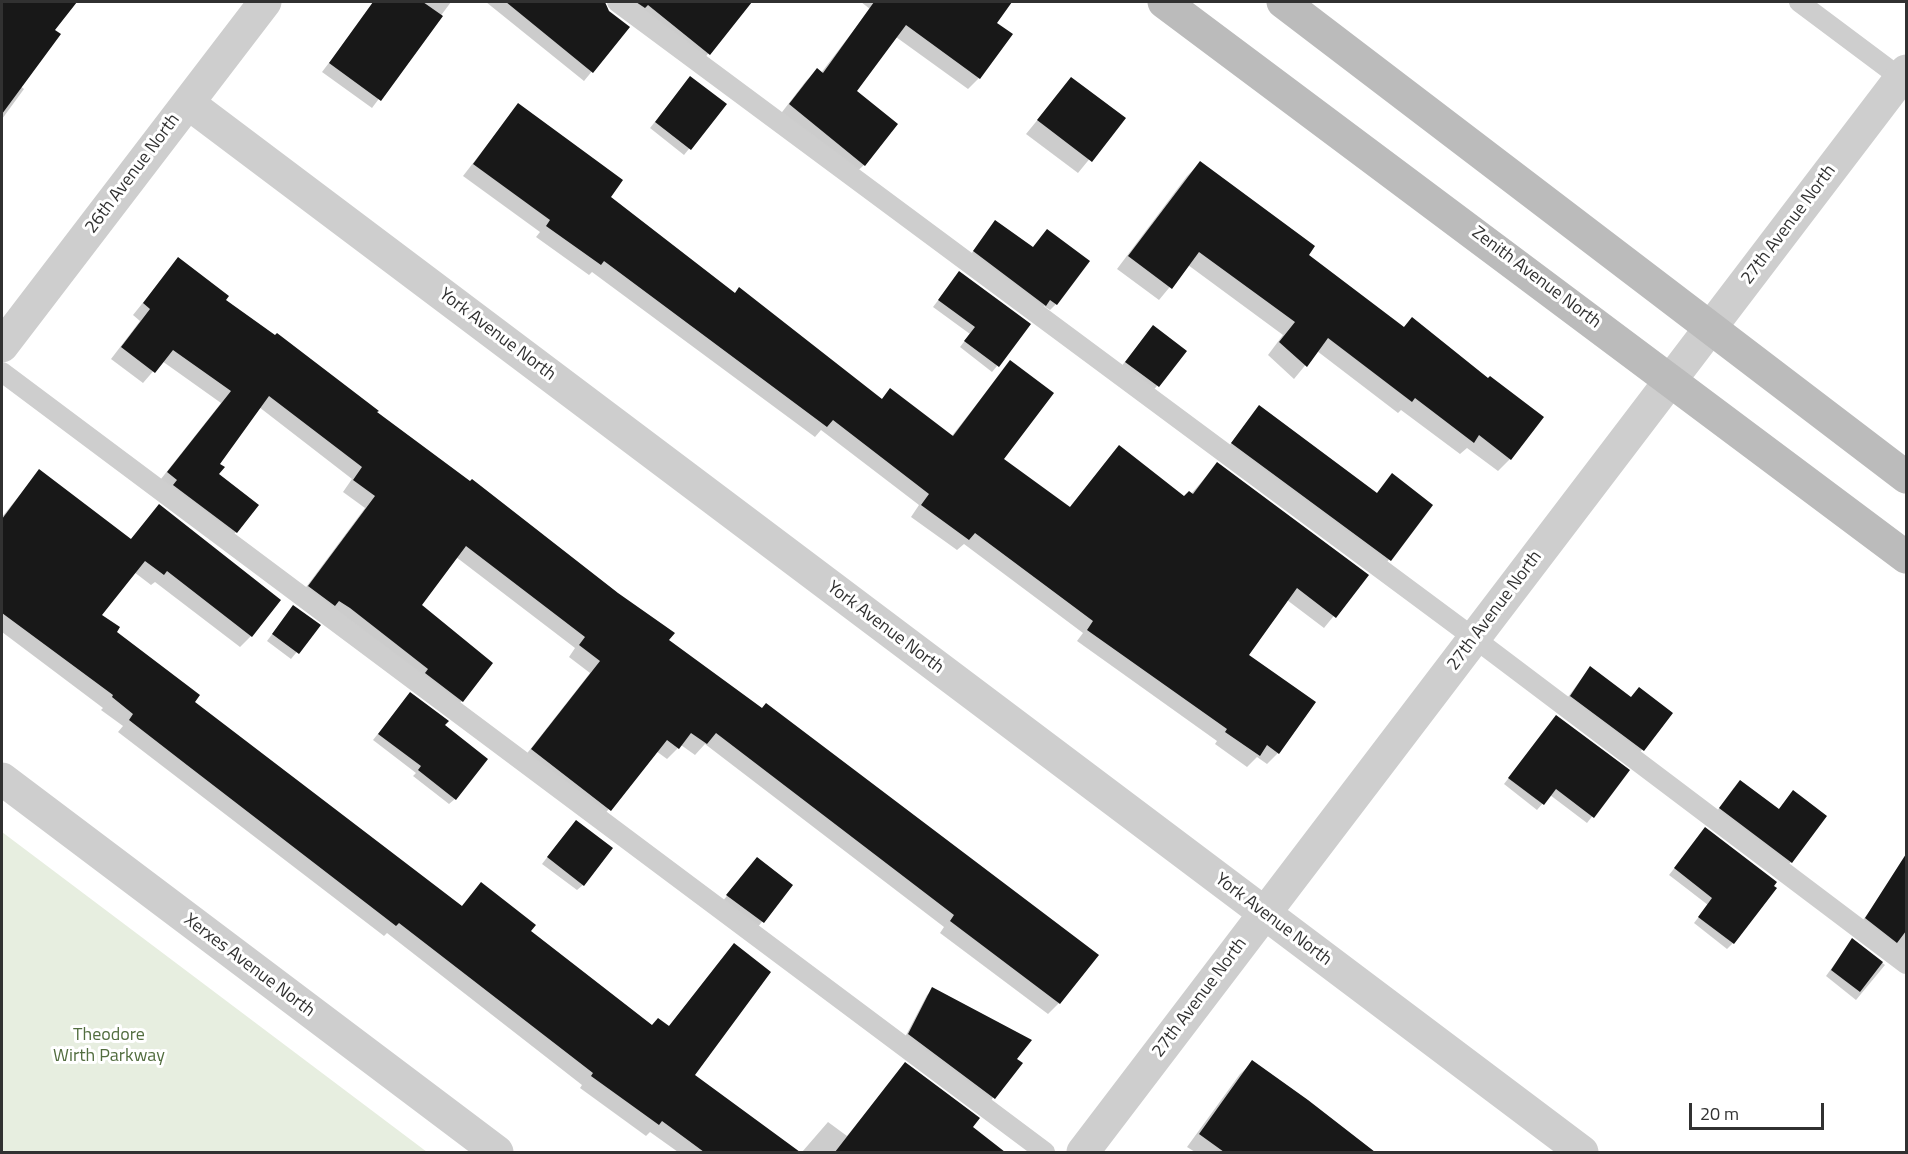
<!DOCTYPE html>
<html>
<head>
<meta charset="utf-8">
<style>
  body { margin:0 }
  #map { position:relative; width:1908px; height:1154px; overflow:hidden; background:#fff; font-family:"Titillium Web",sans-serif }
  canvas { display:block }
  .frame { position:absolute; inset:0; border:3px solid #313131; pointer-events:none }
  .scale { position:absolute; left:1689px; top:1103px; width:135px; height:27px; box-sizing:border-box; border:3px solid #313131; border-top:0; padding-left:8px; font-size:18px; line-height:21px; white-space:nowrap; color:#313131; -webkit-text-stroke:4px #fff; paint-order:stroke }
</style>
</head>
<body>
<div id="map">
<canvas width="1908" height="1154"></canvas>
<div class="frame"></div>
<div class="scale">20 m</div>
</div>
<script>
const ctx = document.querySelector('canvas').getContext('2d');
ctx.lineJoin = 'round';
function fillPath(path, color) { ctx.fillStyle = color; ctx.fill(path, 'evenodd'); }
const shape = rows => new Path2D(rows.map(r => 'M' + r).join(''));
function trace(path, color, width, dash) { ctx.strokeStyle = color; ctx.lineWidth = width; ctx.lineCap = dash ? 'butt' : 'round'; ctx.setLineDash(dash || []); ctx.stroke(path); }
function write(font, color, halo, rows, align = 'center') {
  ctx.font = font + ' "Titillium Web",sans-serif'; ctx.lineWidth = 6; ctx.setLineDash([]); ctx.textBaseline = 'middle'; ctx.strokeStyle = halo; ctx.fillStyle = color; for (const [text, x, y, turn = 0] of rows) {
    ctx.save(); ctx.translate(x, y); ctx.rotate((+turn || 0) * Math.PI / 180); ctx.textAlign = isNaN(turn) ? turn : align; if (halo) ctx.strokeText(text, 0, 0); ctx.fillText(text, 0, 0); ctx.restore();
  }
}
fillPath(shape([
  [2,832,427,1152,2,1152]
]), '#e7eee0');
fillPath(shape([
  [2,2,75,2,53,30,20,86,24,89,2,119],
  [375,2,451,2,372,108,322,72],
  [486,2,589,2,625,31,584,81],
  [636,2,739,2,746,7,703,60,634,4],
  [861,2,1010,2,995,23,979,78,968,89,896,37,855,91,864,165,852,176,779,116,806,81,817,70,821,73,870,9],
  [1071,79,1123,118,1078,173,1026,134],
  [685,84,725,104,684,155,650,128],
  [518,105,609,197,734,294,881,400,890,390,951,437,1010,362,1002,459,1069,508,1119,447,1184,497,1191,494,1217,464,1367,575,1324,628,1287,600,1247,655,1278,753,1267,764,1257,757,1247,767,1215,744,1217,741,1077,641,1083,633,964,544,957,550,911,517,919,505,821,430,815,437,592,272,589,275,536,237,540,232,463,176],
  [1200,163,1307,255,1403,328,1412,319,1488,380,1510,459,1498,471,1467,448,1460,454,1401,410,1398,413,1317,351,1294,379,1268,355,1283,335,1188,265,1159,300,1117,269,1187,176],
  [995,222,1056,304,1050,310,1044,306,1039,311,968,258],
  [178,259,223,300,375,413,667,640,1059,1003,1048,1014,940,933,944,927,705,744,695,755,681,745,667,759,656,751,599,821,521,761,590,673,569,657,575,648,456,557,420,605,462,701,451,712,298,598,365,508,343,492,352,479,259,407,218,464,217,474,236,532,225,543,157,484,221,403,162,361,143,383,111,359,140,321,133,315],
  [959,273,997,366,992,372,960,347,970,334,933,307],
  [1148,333,1185,351,1152,392,1120,368],
  [1254,413,1376,495,1431,505,1384,566,1226,450],
  [39,471,130,540,159,506,251,636,240,647,155,582,151,585,134,572,100,615,115,632,193,702,461,907,482,884,529,931,652,1026,668,1027,735,945,693,1076,797,1152,678,1152,650,1132,646,1136,580,1088,582,1085,387,933,384,936,118,732,123,726,101,710,103,708,2,632,2,517],
  [288,613,318,626,291,659,267,641],
  [1585,674,1630,698,1671,713,1637,756,1565,701],
  [405,700,443,725,455,799,449,804,413,776,416,773,373,740],
  [1556,717,1628,771,1587,823,1550,795,1537,810,1504,784],
  [1734,788,1778,810,1793,792,1791,862,1785,868,1714,815],
  [570,828,583,885,577,890,542,864],
  [1705,829,1733,943,1727,949,1694,923,1708,905,1669,875],
  [757,859,791,886,757,928,722,902],
  [1895,877,1906,887,1906,958,1860,924],
  [1852,940,1885,965,1856,1000,1826,976],
  [933,989,1021,1063,988,1104,903,1041,927,995],
  [1253,1062,1375,1152,1195,1152,1187,1147,1240,1074],
  [905,1064,981,1135,968,1152,802,1152,828,1122,847,1136]
]), '#0003');
fillPath(shape([
  [2,2,77,2,55,30,61,34,2,114],
  [373,2,423,2,443,16,381,101,329,63],
  [506,2,605,2,609,11,630,27,593,73],
  [636,2,752,2,710,55,648,5,645,8],
  [874,2,1012,2,997,23,1013,34,980,79,906,25,857,91,898,124,865,166,789,104,817,68,823,73],
  [690,76,727,104,691,150,655,122],
  [1071,77,1126,118,1092,162,1037,120],
  [518,103,623,180,611,197,735,293,739,287,882,399,890,388,953,436,1010,360,1054,393,1004,459,1070,507,1119,445,1184,496,1189,491,1193,494,1217,462,1369,575,1336,618,1297,588,1249,655,1316,702,1279,754,1267,745,1260,756,1225,732,1227,729,1087,630,1093,621,975,533,969,540,921,505,929,494,833,420,827,427,604,261,601,265,546,226,550,220,473,164],
  [1200,161,1315,246,1309,255,1404,327,1412,317,1488,378,1490,376,1544,417,1511,460,1479,435,1474,443,1415,398,1412,402,1328,338,1307,367,1279,342,1295,322,1199,252,1172,289,1128,256],
  [995,220,1033,247,1047,229,1090,261,1057,305,1050,300,1046,306,973,251],
  [178,257,229,296,226,300,275,335,277,333,379,411,377,412,470,481,472,479,618,593,675,633,669,640,762,708,766,703,1099,955,1060,1004,950,921,954,915,716,733,707,744,691,733,679,749,667,740,611,811,531,749,600,661,579,645,585,637,466,546,422,605,493,663,463,702,425,673,428,669,350,608,339,601,335,606,308,586,375,496,353,480,362,467,269,396,220,464,225,467,219,474,259,505,237,533,173,485,177,480,167,472,231,391,173,350,155,373,121,347,150,309,143,303],
  [959,271,1031,324,999,367,964,341,975,327,938,300],
  [1153,325,1187,351,1159,387,1125,362],
  [1259,405,1377,493,1392,473,1433,505,1391,561,1231,443],
  [39,469,131,539,159,504,281,600,252,637,167,571,164,575,145,561,102,615,120,627,117,632,200,695,195,702,462,906,481,882,536,925,531,931,652,1025,658,1018,669,1026,734,943,771,972,695,1075,800,1152,704,1152,662,1121,659,1125,591,1076,593,1073,399,923,396,926,187,765,129,720,133,714,112,697,113,695,2,613,2,519],
  [293,605,321,625,299,654,272,634],
  [1590,666,1631,697,1639,687,1673,713,1644,751,1570,696],
  [410,692,449,721,445,725,488,759,456,800,418,770,421,766,378,734],
  [1556,715,1630,770,1594,818,1556,789,1544,805,1508,778],
  [1740,780,1779,809,1793,790,1827,816,1792,863,1719,808],
  [576,820,613,848,584,886,547,857],
  [1705,827,1777,882,1774,886,1777,888,1734,944,1698,917,1712,898,1674,868],
  [1906,854,1906,931,1897,943,1865,918],
  [757,857,793,885,764,923,726,895],
  [1852,938,1883,962,1860,992,1831,970],
  [932,987,1032,1040,1017,1059,1023,1063,995,1099,908,1034],
  [1252,1060,1308,1100,1375,1152,1224,1152,1199,1134],
  [905,1062,980,1118,973,1127,1005,1152,835,1152]
]), '#181818');
trace(shape([
  [617,2,1474,638,1906,964],
  [1799,2,1906,82],
  [2,372,1045,1152]
]), '#cecece', 20);
trace(shape([
  [188,103,1582,1152],
  [2,346,265,2],
  [2,779,497,1152],
  [1083,1152,1906,71]
]), '#cecece', 33);
trace(shape([
  [1164,2,1906,557],
  [1283,2,1906,477]
]), '#bbb', 33);
write('18px', '#313131', '#fff', [
  ["26th Avenue North",133,174,-53],
  ["27th Avenue North",1789,225,-53],
  ["Zenith Avenue North",1536,278,37],
  ["York Avenue North",497,335,37],
  ["27th Avenue North",1495,611,-53],
  ["York Avenue North",885,628,37],
  ["York Avenue North",1273,920,37],
  ["Xerxes Avenue North",249,966,37],
  ["27th Avenue North",1200,998,-53]
]);
write('18px', '#526d3f', '#fff', [
  ["Theodore",109,1036],
  ["Wirth Parkway",109,1057]
]);
</script>
</body>
</html>
